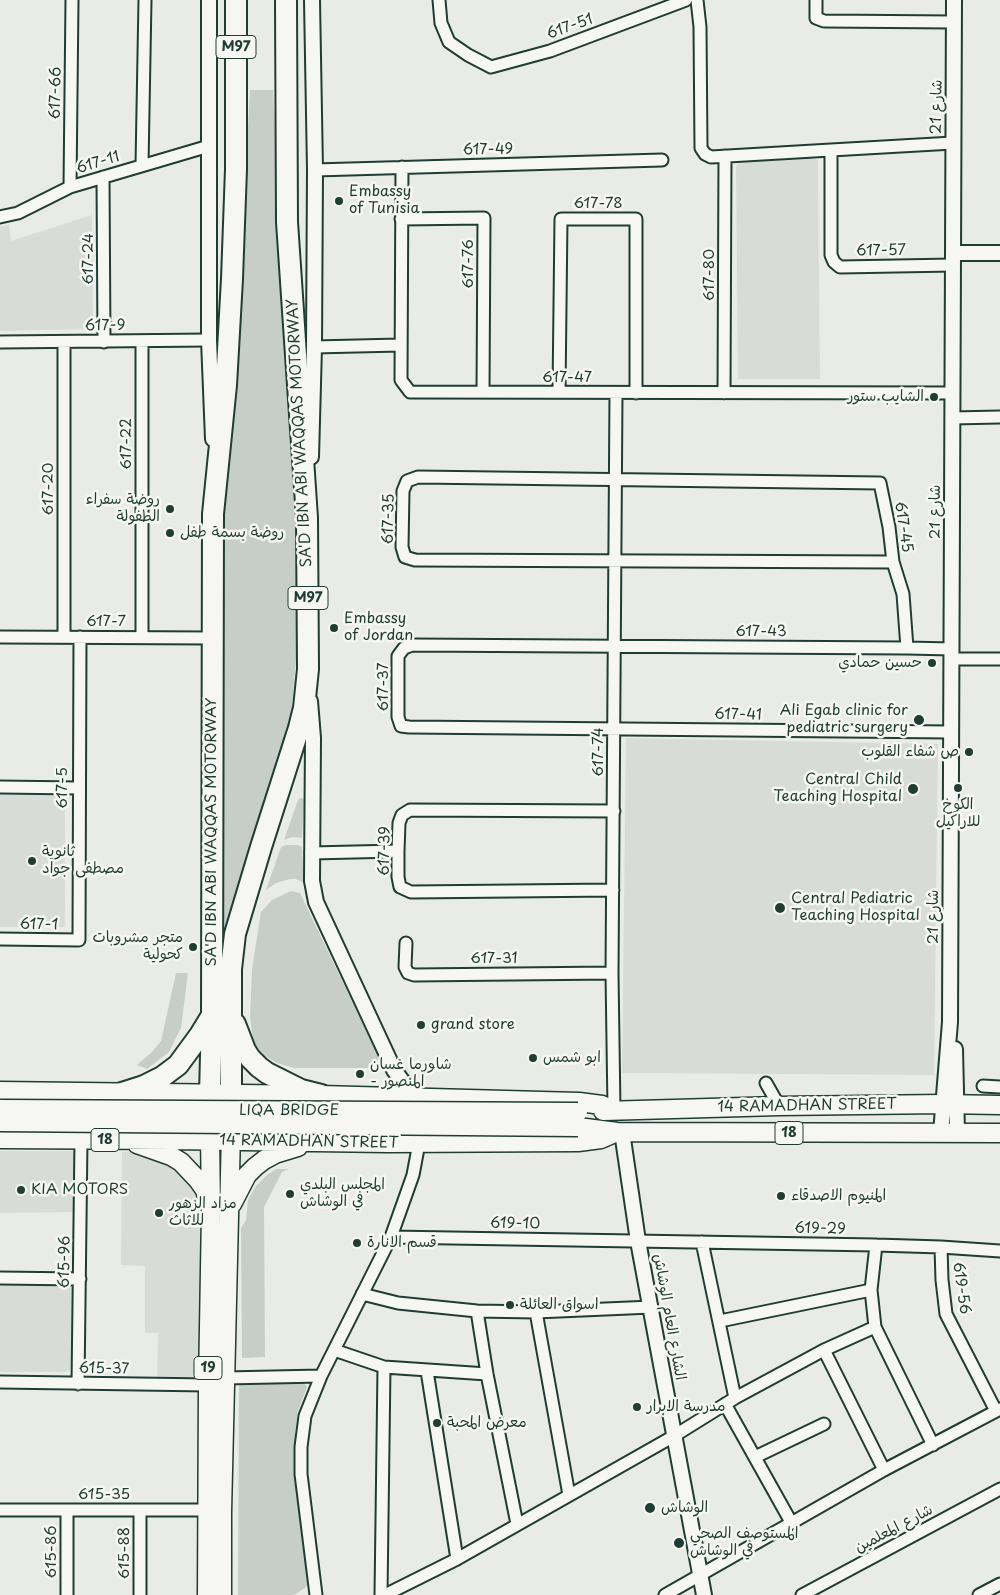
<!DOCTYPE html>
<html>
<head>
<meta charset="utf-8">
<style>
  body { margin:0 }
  canvas { display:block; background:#e9ebe7 }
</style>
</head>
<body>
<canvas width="1000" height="1595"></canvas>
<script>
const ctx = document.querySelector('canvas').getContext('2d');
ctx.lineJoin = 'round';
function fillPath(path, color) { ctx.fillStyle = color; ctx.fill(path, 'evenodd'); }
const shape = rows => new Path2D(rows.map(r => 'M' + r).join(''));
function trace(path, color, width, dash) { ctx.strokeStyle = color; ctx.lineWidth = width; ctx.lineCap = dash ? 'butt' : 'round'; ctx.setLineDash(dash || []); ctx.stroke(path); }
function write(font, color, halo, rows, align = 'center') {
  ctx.font = font + ' "Playpen Sans","Playpen Sans Arabic",sans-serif'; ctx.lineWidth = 5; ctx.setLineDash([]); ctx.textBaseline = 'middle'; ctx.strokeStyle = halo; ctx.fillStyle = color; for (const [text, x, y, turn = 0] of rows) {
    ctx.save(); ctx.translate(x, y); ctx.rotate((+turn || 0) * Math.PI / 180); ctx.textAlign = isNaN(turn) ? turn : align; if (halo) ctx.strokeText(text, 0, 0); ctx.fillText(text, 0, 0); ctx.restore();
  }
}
fillPath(shape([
  [813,157,818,161,820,379,738,379,736,167,740,160],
  [92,215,93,329,0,331,0,227,9,224,11,241],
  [626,738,938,744,934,1075,622,1073],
  [0,795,65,795,65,927,0,927],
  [0,1151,76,1151,76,1212,0,1213],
  [122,1152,146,1153,177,1163,205,1205,203,1375,198,1382,157,1383,158,1333,145,1333,145,1266,121,1265],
  [0,1283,66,1283,70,1285,72,1290,71,1365,70,1370,66,1372,0,1372]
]), '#d8dcd8');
fillPath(shape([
  [250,90,273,90,282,272,298,499,299,623,291,717,220,947,222,497,242,242],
  [300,798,303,798,304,801,302,838,292,837,284,840,298,800],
  [286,845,298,845,302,847,304,883,296,879,290,879,276,883,266,890,281,847],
  [291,891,300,893,384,1068,294,1068,277,1063,264,1055,256,1046,252,1033,250,1017,252,969,261,912,272,900],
  [176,973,188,973,181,1028,169,1052,147,1069,137,1065,152,1052,161,1041],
  [276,1169,289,1169,282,1172,264,1207,265,1357,242,1358,241,1228,246,1220,248,1200,256,1186,267,1175],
  [298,1382,304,1383,307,1387,298,1411,295,1432,295,1461,308,1584,305,1588,294,1595,238,1595,239,1386,243,1383]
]), '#c7cec9');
const minor = shape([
  [439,0,441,23,449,42,468,55,491,67,550,51,686,0],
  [697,0,700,27,701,148,705,154,711,157,831,150],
  [816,0,816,18,824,21,954,22],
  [953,143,831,150,831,255,834,262,840,267,953,265],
  [142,165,145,0],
  [402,167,401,380,410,392,953,393],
  [315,170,662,160],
  [103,177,104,342],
  [70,187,72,0],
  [0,217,18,213,70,187,209,146],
  [401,219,484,218,483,392],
  [142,341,142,637],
  [0,342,209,340],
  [314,347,400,345],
  [559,392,561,219,636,219,636,393],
  [724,393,725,156],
  [952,418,1000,417],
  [418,477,880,483,889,527,893,562,415,560,405,557,402,547,403,491,407,481,418,477],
  [893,562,903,594,907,648,412,645,404,648,398,656,398,717,401,726,409,727,951,732],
  [0,637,212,638],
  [64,637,64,342],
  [907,648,952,649],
  [952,659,1000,659],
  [0,787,78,788],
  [311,853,398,851],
  [613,890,411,892,400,887,398,877,398,851,399,823,402,815,410,810,614,811],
  [0,939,79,940,80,637],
  [406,943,405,967,408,973,414,975,612,973],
  [766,1083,779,1106],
  [983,1086,1000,1087],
  [614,1110,612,973,616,393],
  [391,1237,876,1245,941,1247,1000,1251],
  [702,1242,735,1398],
  [876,1245,871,1290,875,1327,933,1445],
  [941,1247,942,1280,946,1314,996,1411],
  [0,1278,80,1279],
  [362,1294,398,1303,477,1311,536,1312,652,1307],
  [477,1311,487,1374,517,1524],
  [536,1312,569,1495],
  [720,1321,871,1290],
  [334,1350,384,1367,487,1374],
  [824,1350,884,1470],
  [427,1371,457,1559],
  [225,1378,321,1376],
  [0,1382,208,1385],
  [78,1384,81,1140],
  [725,1404,791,1522],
  [755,1457,824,1424],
  [0,1510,207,1510],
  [67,1595,67,1510],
  [140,1595,140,1510],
  [316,1595,301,1474,301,1447,305,1416,321,1376,391,1237,413,1175,419,1143],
  [381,1595,384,1367],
  [385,1595,457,1559,674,1436,735,1398,824,1350,875,1327],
  [665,1595,884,1470,1000,1409],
  [802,1595,1000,1489],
  [979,1595,1000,1584]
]);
const tertiary = shape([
  [209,0,209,340,213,439],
  [953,253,1000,253],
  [311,457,314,347,315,170,312,0],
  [310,701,313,738,312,881,316,902,394,1070,415,1098],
  [955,1049,957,1133],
  [622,1132,638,1241,704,1595],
  [941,1133,950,1022,954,0]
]);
const primary = shape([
  [0,1091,321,1095,579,1102,602,1105,614,1110],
  [603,1111,779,1106,943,1104,1000,1105],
  [578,1127,617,1132,1000,1133],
  [0,1139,172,1140,388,1143,578,1142,601,1139,617,1132],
  [137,1144,171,1156,181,1162,198,1180,205,1190,208,1201],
  [232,1204,247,1175,255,1167,264,1160,275,1154,298,1147],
  [207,1595,208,1385,211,1212,210,1132],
  [222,1595,222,1512,231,1132]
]);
const motorway = shape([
  [235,1024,245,1050,250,1058,259,1067,267,1073,301,1090,321,1095],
  [122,1093,144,1086,162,1077,178,1065,200,1035,211,1017],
  [210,1095,212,1015,213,514,226,385,232,279,236,169,236,0],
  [231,1095,231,969,235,934,261,847,299,728,304,708,308,669,307,518,287,222,286,0]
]);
trace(minor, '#1f3d34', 15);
trace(tertiary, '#1f3d34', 18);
trace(primary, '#1f3d34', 21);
trace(motorway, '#1f3d34', 24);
trace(minor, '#f6f6f2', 11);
trace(tertiary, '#f6f6f2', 14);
trace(primary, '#f6f6f2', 18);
trace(motorway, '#f6f6f2', 20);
const primaryBridge = shape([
  [0,1109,578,1112],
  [0,1122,578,1127]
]);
trace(primaryBridge, '#1f3d34', 21, []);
trace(primaryBridge, '#f6f6f2', 18);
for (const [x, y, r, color] of [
  [339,201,5,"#1f3d34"],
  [934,397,5,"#1f3d34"],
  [170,509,5,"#1f3d34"],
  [170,533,5,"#1f3d34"],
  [334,628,5,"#1f3d34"],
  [932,663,5,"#1f3d34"],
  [919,720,6,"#1f3d34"],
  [969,752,5,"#1f3d34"],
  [958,788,5,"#1f3d34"],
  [913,789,6,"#1f3d34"],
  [32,861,5,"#1f3d34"],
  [780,908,6,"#1f3d34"],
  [193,947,5,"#1f3d34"],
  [421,1025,5,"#1f3d34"],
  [533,1058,5,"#1f3d34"],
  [360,1074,5,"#1f3d34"],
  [21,1190,5,"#1f3d34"],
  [290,1194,5,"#1f3d34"],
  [781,1196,5,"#1f3d34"],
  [159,1213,5,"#1f3d34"],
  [357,1243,5,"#1f3d34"],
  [510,1305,5,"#1f3d34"],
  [637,1407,5,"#1f3d34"],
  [437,1423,5,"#1f3d34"],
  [650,1508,6,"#1f3d34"],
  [679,1543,6,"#1f3d34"]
]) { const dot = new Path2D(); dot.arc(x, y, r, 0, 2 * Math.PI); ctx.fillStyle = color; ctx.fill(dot); trace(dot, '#f6f6f2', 2); }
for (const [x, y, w] of [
  [236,47,40],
  [308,598,40],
  [789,1133,28],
  [105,1140,28],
  [208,1368,28]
]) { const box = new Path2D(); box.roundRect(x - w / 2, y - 11.5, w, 23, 4); ctx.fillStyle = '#f6f6f2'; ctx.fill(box); trace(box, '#1f3d34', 1); }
write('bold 14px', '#1f3d34', null, [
  ["M97",236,47],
  ["M97",308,598],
  ["18",789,1133],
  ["18",105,1140],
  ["19",208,1368]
]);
write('15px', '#1f3d34', '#f6f6f2', [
  ["617-51",570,27,-20],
  ["617-66",56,93,-89],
  ["شارع 21",937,107,-89],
  ["617-49",488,150,-1],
  ["617-11",98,163,-17],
  ["617-78",598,204],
  ["617-57",881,251,-1],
  ["617-24",89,259,-90],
  ["617-76",469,264,-90],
  ["617-80",710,275,-90],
  ["617-9",105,326,-1],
  ["617-47",567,378],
  ["SA'D IBN ABI WAQQAS MOTORWAY",300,433,-93],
  ["617-22",127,444,-90],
  ["617-20",49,489,-90],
  ["شارع 21",936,512,-90],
  ["617-35",389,519,-89],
  ["617-45",903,527,81],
  ["617-7",106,622],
  ["617-43",761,632],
  ["617-37",384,687,-90],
  ["617-41",738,715,1],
  ["617-74",599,752,-90],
  ["617-5",63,788,-90],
  ["SA'D IBN ABI WAQQAS MOTORWAY",212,832,-90],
  ["617-39",385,851,-89],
  ["شارع 21",934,917,-90],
  ["617-1",39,925,1],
  ["617-31",494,959],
  ["14 RAMADHAN STREET",807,1106,-1],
  ["LIQA BRIDGE",289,1111],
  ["14 RAMADHAN STREET",309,1142,1],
  ["619-10",515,1224,1],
  ["619-29",820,1229,1],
  ["615-96",65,1262,-89],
  ["619-56",961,1288,82],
  ["الشارع العام الوشاش",669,1317,80],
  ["615-37",104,1369,1],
  ["615-35",104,1495],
  ["شارع المعلمين",894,1529,-28],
  ["615-86",52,1552,-90],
  ["615-88",125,1553,-90]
]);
write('15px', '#1f3d34', '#f6f6f2', [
  ["Embassy",349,192],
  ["of Tunisia",349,209],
  ["الشايب ستور",924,397,"right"],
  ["روضة سفراء",160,500,"right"],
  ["الطفولة",160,517,"right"],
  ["روضة بسمة طفل",180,533],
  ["Embassy",344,619],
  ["of Jordan",344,636],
  ["حسين حمادي",922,663,"right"],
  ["Ali Egab clinic for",908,711,"right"],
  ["pediatric surgery",908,728,"right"],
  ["ص شفاء القلوب",959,752,"right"],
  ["Central Child",902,780,"right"],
  ["Teaching Hospital",902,797,"right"],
  ["الكوخ",958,805,"center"],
  ["للاراكيل",958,822,"center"],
  ["ثانوية",42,852],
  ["مصطفى جواد",42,869],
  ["Central Pediatric",791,899],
  ["Teaching Hospital",791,916],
  ["متجر مشروبات",183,938,"right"],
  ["كحولية",183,955,"right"],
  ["grand store",431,1025],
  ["ابو شمس",543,1058],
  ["شاورما غسان",370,1065],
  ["- المنصور",370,1082],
  ["المجلس البلدي",300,1185],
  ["في الوشاش",300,1202],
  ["KIA MOTORS",31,1190],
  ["المنيوم الاصدقاء",791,1196],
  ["مزاد الزهور",169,1204],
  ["للاثاث",169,1221],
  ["قسم الانارة",367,1243],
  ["اسواق العائلة",520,1305],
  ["مدرسة الابرار",647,1407],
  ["معرض المحبة",447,1423],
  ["الوشاش",661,1508],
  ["المستوصف الصحي",690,1534],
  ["في الوشاش",690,1551]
], 'left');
</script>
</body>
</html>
